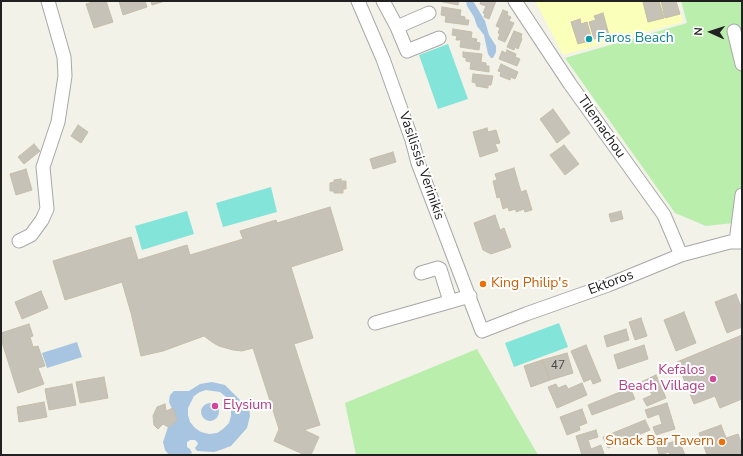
<!DOCTYPE html>
<html>
<head>
<meta charset="utf-8">
<style>
  body { margin:0 }
  #map { position:relative; width:743px; height:456px; overflow:hidden; background:#f2f2e8; font-family:"Nunito Sans",sans-serif }
  canvas { display:block }
  .frame { position:absolute; inset:0; border:2px solid #212121; pointer-events:none }
  .north { position:absolute; left:691px; top:12px; width:40px; height:40px; -webkit-text-stroke:3px #fff; paint-order:stroke; rotate:273deg; font-size:11px; font-weight:700; line-height:16px; text-align:center; color:#212121 }
  .north::after { content:''; display:block; margin:auto; width:14px; height:18px; background:#212121; clip-path:polygon(50% 0,100% 100%,50% 72%,0 100%) }
</style>
</head>
<body>
<div id="map">
<canvas width="743" height="456"></canvas>
<div class="frame"></div>
<div class="north">N</div>
</div>
<script>
const ctx = document.querySelector('canvas').getContext('2d');
ctx.lineJoin = 'round';
function fillPath(path, color) { ctx.fillStyle = color; ctx.fill(path, 'evenodd'); }
const shape = rows => new Path2D(rows.map(r => 'M' + r).join(''));
function trace(path, color, width, dash) { ctx.strokeStyle = color; ctx.lineWidth = width; ctx.lineCap = dash ? 'butt' : 'round'; ctx.setLineDash(dash || []); ctx.stroke(path); }
function write(font, color, halo, rows, align = 'center') {
  ctx.font = font + ' "Nunito Sans",sans-serif'; ctx.lineWidth = 4; ctx.setLineDash([]); ctx.textBaseline = 'middle'; ctx.strokeStyle = halo; ctx.fillStyle = color; for (const [text, x, y, turn = 0] of rows) {
    ctx.save(); ctx.translate(x, y); ctx.rotate((+turn || 0) * Math.PI / 180); ctx.textAlign = isNaN(turn) ? turn : align; if (halo) ctx.strokeText(text, 0, 0); ctx.fillText(text, 0, 0); ctx.restore();
  }
}
fillPath(shape([
  [681,1,742,1,742,222,706,226,675,213,565,58,687,23],
  [477,349,538,455,356,455,345,403]
]), '#baeeac');
fillPath(shape([
  [535,1,677,1,683,22,563,55]
]), '#faffb9');
fillPath(shape([
  [448,44,468,99,438,109,419,55],
  [271,187,277,212,223,227,216,203],
  [187,211,194,234,142,250,135,226],
  [559,323,568,347,514,367,505,343]
]), '#83e4da');
fillPath(shape([
  [466,1,473,1,485,21,489,35,496,46,496,52,493,58,491,58,488,54,484,35,477,26,474,17,467,6],
  [77,342,82,357,47,368,42,353],
  [212,382,225,385,240,400,245,402,249,407,250,416,247,428,231,446,223,449,214,452,197,451,195,448,198,444,197,442,195,440,190,440,187,442,187,447,190,449,192,453,188,455,169,455,165,450,163,442,168,427,173,424,177,420,169,402,170,395,174,391,189,391,200,384],
  [206,390,220,392,225,396,229,402,231,408,231,416,229,423,223,429,217,433,209,434,201,432,195,428,190,422,188,415,188,408,194,396,200,392],
  '201 412a9 9 0 1 1 18 0a9 9 0 1 1-18 0Z'
]), '#a7c4e1');
const building = shape([
  [96,1,106,1,113,22,94,28,86,4,96,1],
  [119,1,145,1,147,7,123,15,119,1],
  [151,1,165,1,152,5,151,1],
  [438,1,459,1,458,5,438,1],
  [481,1,496,1,489,19,484,17,485,14,483,13,486,6,480,4,481,1],
  [646,1,651,1,652,3,659,1,664,18,648,22,643,2,646,1],
  [661,1,676,1,680,14,665,18,661,1],
  [442,7,461,10,460,16,465,17,465,20,469,20,468,25,445,22,446,16,441,15,442,7],
  [503,10,508,12,507,15,511,17,509,21,514,23,505,42,498,39,500,34,498,33,500,28,496,26,503,10],
  [603,13,609,35,594,39,589,22,596,20,594,16,603,13],
  [580,19,581,24,587,22,592,40,578,44,571,22,580,19],
  [453,29,472,32,471,38,477,39,476,42,480,43,479,50,460,47,461,40,456,40,457,36,452,35,453,29],
  [514,31,522,34,521,37,522,39,518,49,515,47,514,50,507,47,514,31],
  [507,50,516,54,515,57,520,59,517,66,499,59,502,51,506,53,507,50],
  [463,52,482,54,481,62,486,63,486,66,489,66,489,72,470,69,471,62,466,61,466,58,463,57,463,52],
  [501,64,518,72,515,79,511,77,510,80,500,76,501,72,498,71,501,64],
  [473,74,493,76,491,85,488,85,488,88,476,86,476,83,472,82,473,74],
  [553,109,570,133,557,143,540,119,553,109],
  [78,125,88,132,81,143,71,136,78,125],
  [487,128,488,132,496,130,500,143,495,144,498,151,480,157,473,132,487,128],
  [34,144,40,151,24,164,18,157,34,144],
  [564,145,579,164,565,175,550,155,564,145],
  [393,152,396,162,373,169,370,159,393,152],
  [514,168,521,192,526,190,532,210,525,212,524,209,516,212,516,209,509,211,508,207,503,209,500,197,497,198,493,181,497,180,495,174,514,168],
  [26,169,32,190,16,195,10,174,26,169],
  [341,179,341,181,346,181,346,189,343,189,343,193,334,193,334,191,330,191,330,183,334,182,334,180,341,179],
  [330,207,343,250,291,267,313,338,294,344,320,425,304,430,319,437,311,455,305,455,274,441,279,429,253,348,242,351,233,350,219,346,212,342,204,336,163,351,141,356,131,313,122,282,65,300,53,261,131,237,138,260,187,245,190,255,243,239,240,231,276,220,277,223,330,207],
  [621,211,623,219,611,222,609,214,621,211],
  [495,215,500,230,504,228,511,247,491,254,483,250,474,223,495,215],
  [41,291,48,308,22,319,15,302,41,291],
  [736,294,742,309,742,327,727,333,715,302,736,294],
  [684,312,696,343,676,351,664,320,684,312],
  [641,318,647,336,635,340,629,322,641,318],
  [29,324,33,336,30,337,33,347,38,346,45,366,38,368,44,384,18,393,1,339,1,333,29,324],
  [626,329,629,340,607,347,604,336,626,329],
  [742,335,742,399,720,408,715,396,694,404,677,362,742,335],
  [586,345,601,381,593,384,591,379,584,382,571,351,586,345],
  [644,345,648,359,618,369,614,355,644,345],
  [567,353,573,373,550,380,542,360,567,353],
  [542,360,550,380,531,387,524,366,542,360],
  [656,375,666,398,647,406,643,399,652,395,648,387,640,391,637,384,656,375],
  [104,377,108,398,80,403,76,382,104,377],
  [582,383,587,395,557,408,548,387,556,384,558,388,566,385,568,389,582,383],
  [72,384,76,405,49,410,45,389,72,384],
  [630,388,635,399,592,415,588,405,630,388],
  [44,402,47,417,19,422,17,407,44,402],
  [667,403,675,429,656,435,653,427,662,424,659,414,648,418,645,410,667,403],
  [165,404,166,411,173,408,177,420,173,424,168,427,163,424,158,429,154,425,153,416,157,407,165,404],
  [582,409,587,423,579,426,580,430,567,435,560,417,582,409],
  [645,420,650,430,608,448,603,437,645,420],
  [721,425,726,438,738,434,742,445,742,455,707,455,699,433,721,425],
  [596,430,598,437,588,440,591,449,601,445,604,454,600,455,582,455,576,436,596,430],
  [675,441,677,447,681,445,685,455,670,455,669,452,659,455,657,447,675,441]
]);
fillPath(building, '#c7c2b7');
trace(building, '#c5bda9', 1);
const minor = shape([
  [358,1,383,59,412,140,418,163,482,331,526,314,608,285,681,255,730,242,742,242],
  [383,1,397,27,407,51,439,38],
  [515,1,570,84,664,215,681,255],
  [397,27,429,13],
  [734,31,742,64],
  [19,241,31,235,42,220,47,209,43,167,58,122,65,76,64,57,48,1],
  [736,242,742,195],
  [421,273,438,268,440,269,450,301],
  [375,323,470,296]
]);
trace(minor, '#a8a8a8', 15);
trace(minor, '#fff', 13);
for (const [x, y, r, color] of [
  [589,39,4,"#0f9aa8"],
  [483,284,4,"#e8710a"],
  [713,379,4,"#d1479c"],
  [215,406,4,"#d1479c"],
  [722,442,4,"#e8710a"]
]) { const dot = new Path2D(); dot.arc(x, y, r, 0, 2 * Math.PI); ctx.fillStyle = color; ctx.fill(dot); trace(dot, '#fff', 1.5); }
write('12px', '#4a4946', null, [
  ["47",558,366]
]);
write('14px', '#0d838f', '#fff', [
  ["Faros Beach",597,39]
], 'left');
write('14px', '#212121', '#fff', [
  ["Tilemachou",601,127,55],
  ["Vasilissis Verinikis",421,166,71],
  ["Ektoros",611,283,-21]
]);
write('14px', '#c56008', '#fff', [
  ["King Philip's",491,284],
  ["Snack Bar Tavern",714,442,"right"]
], 'left');
write('14px', '#b23c85', '#fff', [
  ["Kefalos",705,371],
  ["Beach Village",705,387],
  ["Elysium",223,406,"left"]
], 'right');
</script>
</body>
</html>
